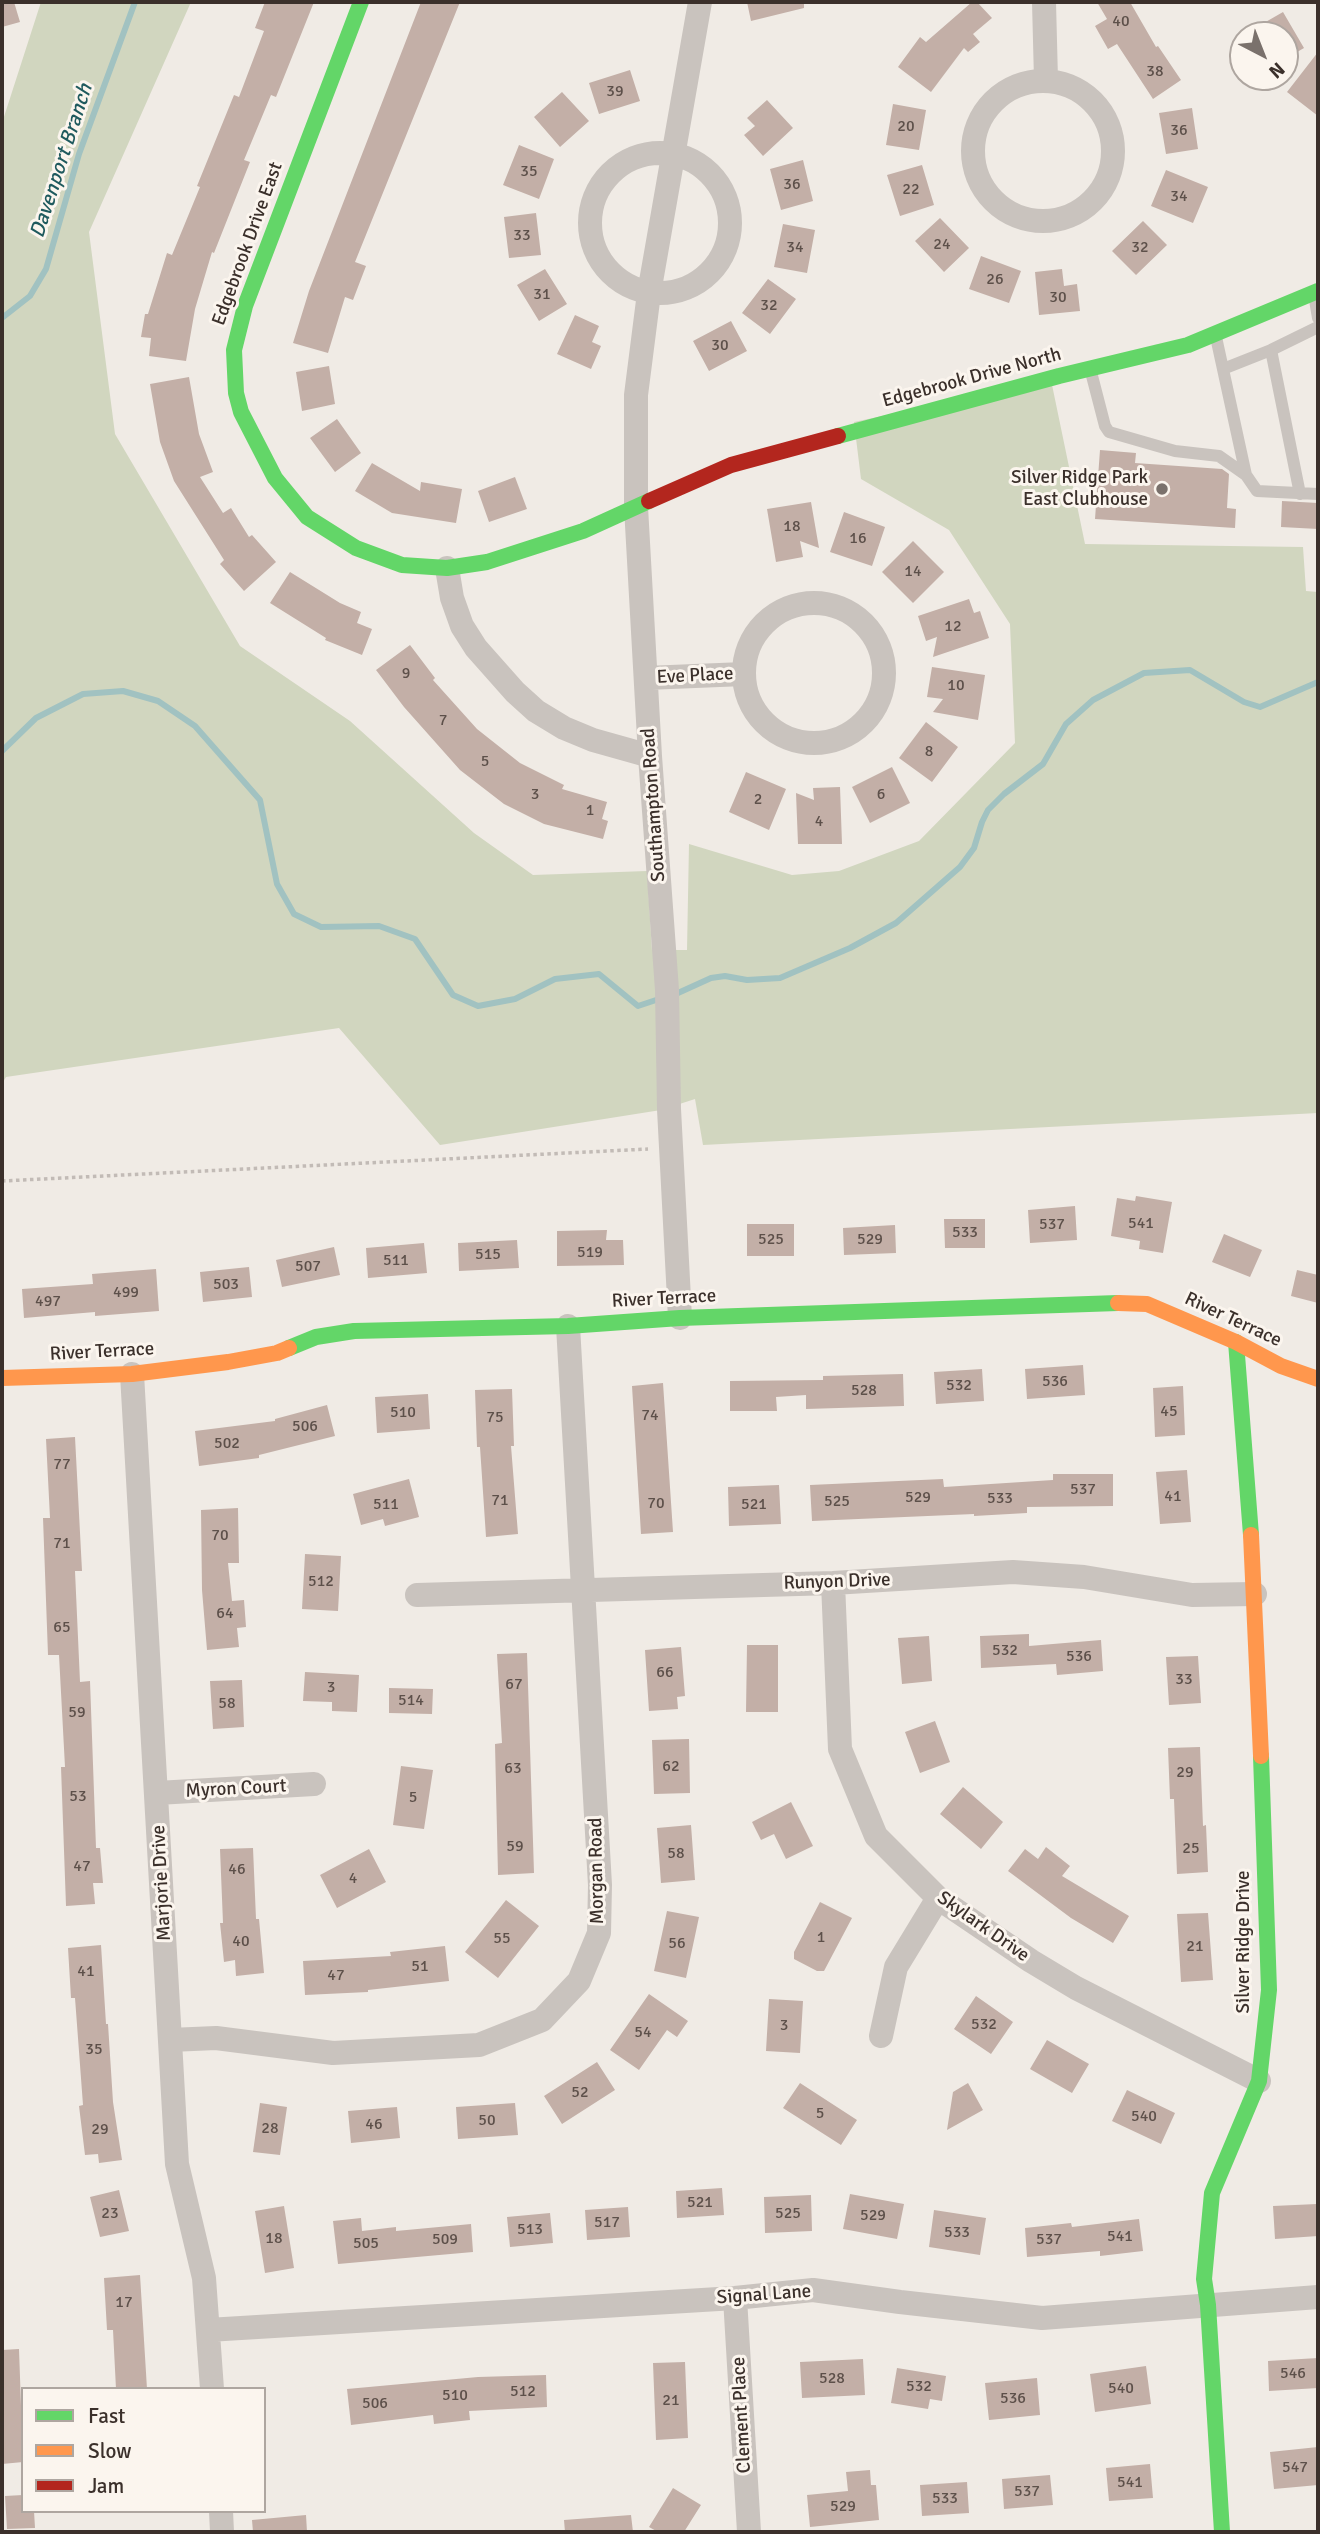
<!DOCTYPE html>
<html>
<head>
<meta charset="utf-8">
<style>
  body { margin:0 }
  #map { position:relative; width:1320px; height:2534px; overflow:hidden; background:#f0ebe5; font-family:Signika,sans-serif }
  canvas { display:block }
  .frame { position:absolute; inset:0; border:4px solid #3b302b; pointer-events:none }
  .legend { position:absolute; left:21px; top:2387px; width:245px; height:126px; box-sizing:border-box; background:#fbf5ee; border:2px solid #aea6a0; margin:0; padding:9px 12px; list-style:none; font-size:21px; color:#3b302b }
  .legend li { display:flex; align-items:center; gap:14px; height:35px }
  .legend b { width:35px; border:2px solid #aea6a0 }
  .north { position:absolute; left:1229px; top:21px; width:70px; height:70px; box-sizing:border-box; background:#fbf5ee; border:2px solid #aea6a0; border-radius:50%; rotate:138deg; font-size:19px; font-weight:700; line-height:28px; text-align:center; color:#3b302b }
  .north::after { content:''; display:block; margin:auto; width:24px; height:32px; background:#7a716c; clip-path:polygon(50% 0,100% 100%,50% 72%,0 100%) }
</style>
</head>
<body>
<div id="map">
<canvas width="1320" height="2534"></canvas>
<div class="frame"></div>
<ul class="legend">
<li><b style="height:9px;background:#63d668"></b>Fast</li>
<li><b style="height:9px;background:#ff974d"></b>Slow</li>
<li><b style="height:9px;background:#b3261e"></b>Jam</li>
</ul>
<div class="north">N</div>
</div>
<script>
const ctx = document.querySelector('canvas').getContext('2d');
ctx.lineJoin = 'round';
function fillPath(path, color) { ctx.fillStyle = color; ctx.fill(path, 'evenodd'); }
const shape = rows => new Path2D(rows.map(r => 'M' + r).join(''));
function trace(path, color, width, dash) { ctx.strokeStyle = color; ctx.lineWidth = width; ctx.lineCap = dash ? 'butt' : 'round'; ctx.setLineDash(dash || []); ctx.stroke(path); }
function write(font, color, halo, rows, align = 'center') {
  ctx.font = font + ' Signika,sans-serif'; ctx.lineWidth = 6; ctx.setLineDash([]); ctx.textBaseline = 'middle'; ctx.strokeStyle = halo; ctx.fillStyle = color; for (const [text, x, y, turn = 0] of rows) {
    ctx.save(); ctx.translate(x, y); ctx.rotate((+turn || 0) * Math.PI / 180); ctx.textAlign = isNaN(turn) ? turn : align; if (halo) ctx.strokeText(text, 0, 0); ctx.fillText(text, 0, 0); ctx.restore();
  }
}
fillPath(shape([
  [41,2,191,2,89,232,115,434,240,646,350,721,474,833,533,875,647,871,652,950,687,950,689,844,792,875,839,871,919,841,1015,743,1010,624,949,530,861,479,854,422,1051,380,1085,544,1303,547,1306,591,1318,592,1318,1113,703,1145,695,1099,661,1110,440,1145,339,1028,6,1077,2,1084,2,123]
]), '#d1d6bf');
trace(shape([
  [2,318,30,296,46,269,79,154,135,2],
  [2,751,36,718,83,694,123,691,158,701,195,726,260,800,277,884,294,914,321,927,379,926,415,939,453,995,478,1006,515,999,555,979,599,974,638,1006,656,1000],
  [678,993,711,978,725,976,747,980,780,978,850,948,896,923,960,867,974,848,982,822,988,810,1004,794,1043,764,1066,724,1093,700,1144,673,1190,670,1244,702,1260,707,1318,682]
]), '#a1c2c1', 6);
fillPath(shape([
  [2,2,14,2,20,22,2,27],
  [265,2,314,2,276,97,271,95,244,160,250,162,214,253,212,252,195,309,186,361,149,356,151,338,141,337,145,314,148,314,167,253,172,255,200,187,197,186,234,95,239,97,264,31,255,28],
  [421,2,460,2,355,262,366,266,353,300,345,297,328,353,293,343,309,291],
  [747,2,804,2,804,8,751,21],
  [972,2,977,2,992,18,973,34,980,42,968,52,964,48,931,92,898,67,920,37,926,42],
  [1097,2,1130,2,1156,47,1158,46,1181,80,1153,99,1117,44,1108,49,1095,26,1107,19],
  [1283,12,1304,48,1285,59,1285,35,1243,35],
  [1318,52,1318,116,1287,92],
  [630,70,640,101,599,114,589,83],
  [562,92,589,121,560,147,534,117],
  [767,100,793,128,763,156,744,135,755,126,747,118],
  [893,104,926,110,919,150,886,145],
  [1192,108,1198,149,1166,154,1159,113],
  [519,145,554,159,539,199,503,185],
  [803,160,813,201,781,210,770,169],
  [922,165,934,205,900,216,887,175],
  [1166,170,1208,187,1193,223,1151,206],
  [536,213,541,255,509,258,504,217],
  [940,218,969,248,944,272,915,241],
  [1143,221,1167,245,1136,275,1112,251],
  [783,224,815,230,807,273,774,267],
  [981,256,1021,271,1009,303,969,289],
  [545,269,567,304,539,321,517,285],
  [1062,269,1064,286,1077,284,1080,311,1039,315,1035,272],
  [768,279,796,299,770,334,742,313],
  [575,315,599,326,592,342,601,346,591,369,557,354],
  [731,321,747,351,709,371,693,341],
  [329,366,335,404,302,411,296,372],
  [189,377,199,434,213,472,200,477,223,513,231,508,249,537,252,535,276,562,244,591,220,564,224,560,174,481,160,442,150,384],
  [337,419,361,453,335,472,310,438],
  [1100,450,1136,453,1135,463,1222,469,1229,474,1227,508,1236,509,1235,528,1095,519],
  [372,463,420,491,421,482,462,489,456,523,392,513,355,491],
  [515,477,527,509,489,522,478,491],
  [1282,501,1318,503,1318,529,1281,527],
  [811,502,819,548,800,541,803,557,776,562,767,509],
  [844,512,885,527,872,566,830,552],
  [913,541,944,572,913,603,882,572],
  [290,572,340,603,361,612,357,623,372,629,362,655,325,640,326,638,270,603],
  [969,599,974,613,980,611,989,638,933,657,937,637,926,641,918,616],
  [410,645,435,678,433,680,477,729,520,763,564,785,562,789,607,802,602,819,608,821,603,839,544,824,504,804,460,770,404,707,376,670],
  [932,667,985,675,978,720,933,712,943,699,927,697],
  [926,722,958,747,932,782,899,758],
  [892,767,910,803,870,823,852,787],
  [746,772,786,789,769,830,729,812],
  [840,787,842,844,798,844,796,793,814,800,813,788],
  [1136,1196,1172,1202,1163,1253,1139,1249,1140,1241,1111,1236,1117,1198,1135,1201],
  [1075,1206,1077,1240,1030,1243,1028,1210],
  [944,1219,985,1219,985,1248,945,1248],
  [747,1224,794,1224,794,1256,747,1256],
  [895,1225,896,1253,844,1255,843,1228],
  [607,1230,606,1240,623,1240,624,1265,557,1266,557,1231],
  [1224,1234,1262,1250,1250,1277,1212,1262],
  [517,1240,519,1268,459,1271,458,1243],
  [424,1243,427,1273,368,1278,366,1248],
  [334,1247,340,1275,282,1287,276,1260],
  [249,1267,252,1297,203,1302,200,1272],
  [156,1269,159,1311,95,1316,95,1312,24,1318,22,1289,93,1284,92,1274],
  [1297,1270,1318,1275,1318,1303,1291,1296],
  [1083,1365,1085,1395,1027,1399,1025,1369],
  [982,1369,984,1401,936,1404,934,1372],
  [903,1374,904,1406,806,1409,806,1395,776,1397,777,1411,730,1411,730,1381,823,1380,823,1376],
  [663,1383,673,1532,641,1534,632,1386],
  [1183,1386,1185,1435,1155,1437,1153,1388],
  [512,1389,514,1446,511,1446,518,1534,486,1537,480,1447,477,1447,475,1390],
  [428,1394,430,1429,377,1433,375,1397],
  [327,1405,335,1436,259,1455,259,1458,199,1466,195,1431,275,1421,275,1419],
  [75,1437,82,1571,75,1571,80,1682,90,1681,96,1848,100,1848,103,1883,93,1883,95,1904,66,1906,61,1767,65,1767,59,1655,48,1655,43,1518,50,1518,46,1439],
  [1187,1470,1191,1522,1160,1524,1156,1472],
  [1053,1474,1113,1474,1113,1506,1027,1507,1027,1513,974,1516,974,1514,812,1521,810,1485,943,1479,944,1487,1053,1480],
  [409,1479,419,1517,385,1526,383,1519,361,1525,353,1494],
  [779,1485,781,1524,729,1526,728,1487],
  [238,1508,239,1563,228,1563,232,1601,244,1600,246,1627,237,1628,239,1647,207,1650,202,1590,201,1510],
  [305,1554,341,1556,338,1611,302,1609],
  [1029,1634,1029,1646,1101,1640,1103,1671,1057,1675,1056,1664,981,1668,980,1636],
  [929,1636,932,1681,902,1684,898,1638],
  [747,1645,778,1645,778,1712,746,1712],
  [681,1647,685,1696,677,1697,678,1709,649,1711,645,1650],
  [527,1653,534,1873,498,1875,495,1744,502,1743,497,1654],
  [1198,1656,1201,1703,1169,1705,1166,1657],
  [305,1672,359,1675,357,1712,332,1711,332,1702,303,1701],
  [242,1680,244,1727,213,1729,210,1681],
  [389,1688,433,1689,432,1714,389,1713],
  [935,1721,950,1762,920,1773,905,1732],
  [689,1739,690,1793,654,1794,652,1740],
  [1200,1747,1203,1826,1206,1825,1208,1872,1177,1874,1174,1799,1170,1799,1168,1748],
  [401,1766,433,1770,424,1829,393,1825],
  [963,1787,1003,1822,981,1849,940,1814],
  [791,1802,813,1846,786,1859,774,1834,761,1840,752,1822],
  [691,1825,695,1880,661,1883,657,1828],
  [1046,1847,1070,1866,1062,1876,1129,1916,1113,1943,1071,1918,1008,1871,1025,1849,1038,1859],
  [253,1848,256,1919,259,1919,264,1973,236,1976,235,1960,224,1962,220,1923,223,1923,220,1849],
  [369,1849,386,1882,337,1908,320,1875],
  [506,1900,539,1926,498,1978,465,1952],
  [820,1902,852,1918,824,1971,817,1971,794,1959,794,1952],
  [667,1911,699,1917,686,1978,654,1971],
  [1208,1913,1213,1980,1181,1982,1177,1914],
  [101,1945,106,2024,108,2024,113,2102,122,2160,99,2163,98,2154,85,2155,79,2106,83,2105,75,1998,71,1998,68,1948],
  [445,1946,449,1981,368,1990,368,1992,305,1995,303,1961,391,1956,390,1952],
  [649,1994,688,2021,677,2037,667,2030,639,2070,610,2050],
  [976,1996,1013,2022,991,2054,954,2029],
  [769,1999,803,2001,800,2053,766,2051],
  [1047,2040,1089,2064,1072,2093,1030,2069],
  [597,2062,615,2090,562,2124,544,2096],
  [800,2083,857,2120,841,2145,783,2108],
  [968,2083,983,2110,947,2130,953,2092],
  [1127,2090,1175,2113,1161,2144,1112,2121],
  [260,2103,287,2107,280,2155,253,2152],
  [515,2103,518,2135,458,2139,456,2107],
  [397,2107,400,2138,351,2143,348,2111],
  [722,2188,724,2215,677,2218,676,2191],
  [119,2190,129,2231,100,2237,90,2197],
  [850,2194,904,2204,897,2239,843,2229],
  [811,2195,812,2231,765,2233,764,2197],
  [1317,2204,1318,2236,1275,2239,1273,2206],
  [284,2206,294,2268,265,2273,255,2211],
  [628,2207,630,2237,587,2240,585,2210],
  [934,2210,986,2218,980,2255,929,2247],
  [550,2213,553,2243,510,2247,507,2217],
  [361,2218,362,2231,396,2227,396,2231,471,2224,473,2252,338,2264,333,2221],
  [1139,2219,1143,2251,1100,2256,1100,2251,1027,2257,1025,2228,1071,2223,1072,2227],
  [140,2275,147,2389,116,2389,113,2330,107,2330,104,2278],
  [19,2349,23,2462,2,2464,2,2350],
  [1318,2358,1318,2388,1269,2391,1268,2361],
  [863,2359,865,2395,802,2398,800,2362],
  [685,2362,688,2438,656,2440,653,2363],
  [1146,2366,1151,2404,1095,2412,1090,2374],
  [897,2368,946,2376,942,2401,930,2399,928,2409,891,2403],
  [546,2375,547,2407,469,2411,470,2420,434,2424,433,2415,351,2425,347,2389,478,2377],
  [1037,2378,1040,2415,989,2420,985,2383],
  [1318,2447,1318,2485,1274,2489,1270,2452],
  [1150,2464,1153,2498,1109,2501,1106,2468],
  [870,2470,871,2485,876,2485,879,2520,810,2527,807,2495,848,2491,846,2472],
  [1050,2475,1053,2505,1004,2509,1002,2479],
  [967,2482,969,2513,922,2516,920,2485],
  [673,2488,701,2505,684,2532,658,2532,649,2527],
  [23,2495,23,2511,34,2511,35,2528,7,2529,5,2496],
  [306,2515,307,2532,253,2532,252,2520],
  [631,2515,633,2532,565,2532,564,2520]
]), '#c3afa7');
trace(shape([
  [2,1181,648,1149]
]), '#c2bbb6', 3.5, [3.5, 3.5]);
trace(shape([
  [1314,294,1318,318],
  [1216,337,1246,475,1257,491,1318,494],
  [1271,350,1300,494],
  [1223,369,1271,350,1318,327],
  [1091,372,1105,426,1109,432,1175,451,1219,456,1246,475]
]), '#c9c3be', 12);
trace(shape([
  [1044,2,1046,80],
  '973 151a70 70 0 1 1 140 0a70 70 0 1 1-140 0Z',
  '590 223a70 70 0 1 1 140 0a70 70 0 1 1-140 0Z',
  [447,568,452,598,462,626,476,648,515,692,536,711,564,728,593,740,650,756],
  '744 673a70 70 0 1 1 140 0a70 70 0 1 1-140 0Z',
  [646,678,744,674],
  [680,1318,669,1109,667,990,650,756,636,507,636,395,649,293,700,2],
  [132,1374,177,2164,204,2278,212,2389],
  [833,1583,840,1749,876,1836,938,1898,1031,1961,1076,1988,1259,2081],
  [417,1595,833,1583,1013,1572,1084,1577,1192,1595,1255,1594],
  [157,1793,314,1784],
  [881,2036,896,1967,938,1898],
  [170,2040,216,2038,333,2053,479,2045,542,2020,579,1981,599,1933,600,1885,568,1326],
  [735,2298,749,2532],
  [208,2330,735,2298,813,2290,900,2302,1042,2318,1318,2297],
  [221,2511,222,2532]
]), '#c9c3be', 24);
trace(shape([
  [361,2,245,306,234,350,236,393,241,412,275,478,307,517,356,548,402,565,447,568,487,562,583,531,649,501],
  [838,436,1059,376,1188,345,1318,291],
  [1236,1342,1251,1535],
  [289,1348,316,1337,354,1331,568,1326,680,1318,1118,1303],
  [1222,2532,1208,2305,1204,2279,1212,2193,1259,2081,1269,1990,1261,1756]
]), '#63d668', 16);
trace(shape([
  [1118,1303,1147,1304,1236,1342,1281,1366,1318,1379],
  [2,1378,132,1374,228,1362,277,1353,289,1348],
  [1251,1535,1261,1756]
]), '#ff974d', 16);
trace(shape([
  [649,501,731,465,838,436]
]), '#b3261e', 16);
for (const [x, y, r, color] of [
  [1162,489,7,"#7a716c"]
]) { const dot = new Path2D(); dot.arc(x, y, r, 0, 2 * Math.PI); ctx.fillStyle = color; ctx.fill(dot); trace(dot, '#fbf5ee', 2.5); }
write('16px', '#5d504a', null, [
  ["40",1121,22],
  ["38",1155,72],
  ["39",615,92],
  ["20",906,127],
  ["36",1179,131],
  ["35",529,172],
  ["36",792,185],
  ["22",911,190],
  ["34",1179,197],
  ["33",522,236],
  ["24",942,245],
  ["34",795,248],
  ["32",1140,248],
  ["26",995,280],
  ["31",542,295],
  ["30",1058,298],
  ["32",769,306],
  ["30",720,346],
  ["18",792,527],
  ["16",858,539],
  ["14",913,572],
  ["12",953,627],
  ["9",406,674],
  ["10",956,686],
  ["7",443,721],
  ["8",929,752],
  ["5",485,762],
  ["3",535,795],
  ["6",881,795],
  ["2",758,800],
  ["1",590,811],
  ["4",819,822],
  ["541",1141,1224],
  ["537",1052,1225],
  ["533",965,1233],
  ["525",771,1240],
  ["529",870,1240],
  ["519",590,1253],
  ["515",488,1255],
  ["511",396,1261],
  ["507",308,1267],
  ["503",226,1285],
  ["499",126,1293],
  ["497",48,1302],
  ["536",1055,1382],
  ["532",959,1386],
  ["528",864,1391],
  ["45",1169,1412],
  ["510",403,1413],
  ["74",650,1416],
  ["75",495,1418],
  ["506",305,1427],
  ["502",227,1444],
  ["77",62,1465],
  ["537",1083,1490],
  ["41",1173,1497],
  ["529",918,1498],
  ["533",1000,1499],
  ["71",500,1501],
  ["525",837,1502],
  ["70",656,1504],
  ["511",386,1505],
  ["521",754,1505],
  ["70",220,1536],
  ["71",62,1544],
  ["512",321,1582],
  ["64",225,1614],
  ["65",62,1628],
  ["532",1005,1651],
  ["536",1079,1657],
  ["66",665,1673],
  ["33",1184,1680],
  ["67",514,1685],
  ["3",331,1688],
  ["514",411,1701],
  ["58",227,1704],
  ["59",77,1713],
  ["62",671,1767],
  ["63",513,1769],
  ["29",1185,1773],
  ["53",78,1797],
  ["5",413,1798],
  ["59",515,1847],
  ["25",1191,1849],
  ["58",676,1854],
  ["47",82,1867],
  ["46",237,1870],
  ["4",353,1879],
  ["1",821,1938],
  ["55",502,1939],
  ["40",241,1942],
  ["56",677,1944],
  ["21",1195,1947],
  ["51",420,1967],
  ["41",86,1972],
  ["47",336,1976],
  ["532",984,2025],
  ["3",784,2026],
  ["54",643,2033],
  ["35",94,2050],
  ["52",580,2093],
  ["5",820,2114],
  ["540",1144,2117],
  ["50",487,2121],
  ["46",374,2125],
  ["28",270,2129],
  ["29",100,2130],
  ["521",700,2203],
  ["23",110,2214],
  ["525",788,2214],
  ["529",873,2216],
  ["517",607,2223],
  ["513",530,2230],
  ["533",957,2233],
  ["541",1120,2237],
  ["18",274,2239],
  ["509",445,2240],
  ["537",1049,2240],
  ["505",366,2244],
  ["17",124,2303],
  ["546",1293,2374],
  ["528",832,2379],
  ["532",919,2387],
  ["540",1121,2389],
  ["512",523,2392],
  ["510",455,2396],
  ["536",1013,2399],
  ["21",671,2401],
  ["506",375,2404],
  ["547",1295,2468],
  ["541",1130,2483],
  ["537",1027,2492],
  ["533",945,2499],
  ["529",843,2507]
]);
write('19px', '#3b302b', '#fbf5ee', [
  ["Edgebrook Drive East",248,244,-70],
  ["Edgebrook Drive North",972,378,-15],
  ["Eve Place",695,676,-3],
  ["Southampton Road",654,805,-94],
  ["River Terrace",664,1299,-3],
  ["River Terrace",1233,1320,25],
  ["River Terrace",102,1352,-3],
  ["Runyon Drive",837,1582,-2],
  ["Myron Court",236,1789,-3],
  ["Morgan Road",597,1871,-91],
  ["Marjorie Drive",162,1883,-93],
  ["Skylark Drive",983,1927,35],
  ["Silver Ridge Drive",1244,1942,-90],
  ["Signal Lane",764,2295,-4],
  ["Clement Place",742,2415,-93]
]);
write('19px', '#3b302b', '#fbf5ee', [
  ["Silver Ridge Park",1148,478],
  ["East Clubhouse",1148,500]
], 'right');
write('italic 21px', '#1f5a5e', '#fbf5ee', [
  ["Davenport Branch",62,161,-72]
]);
</script>
</body>
</html>
